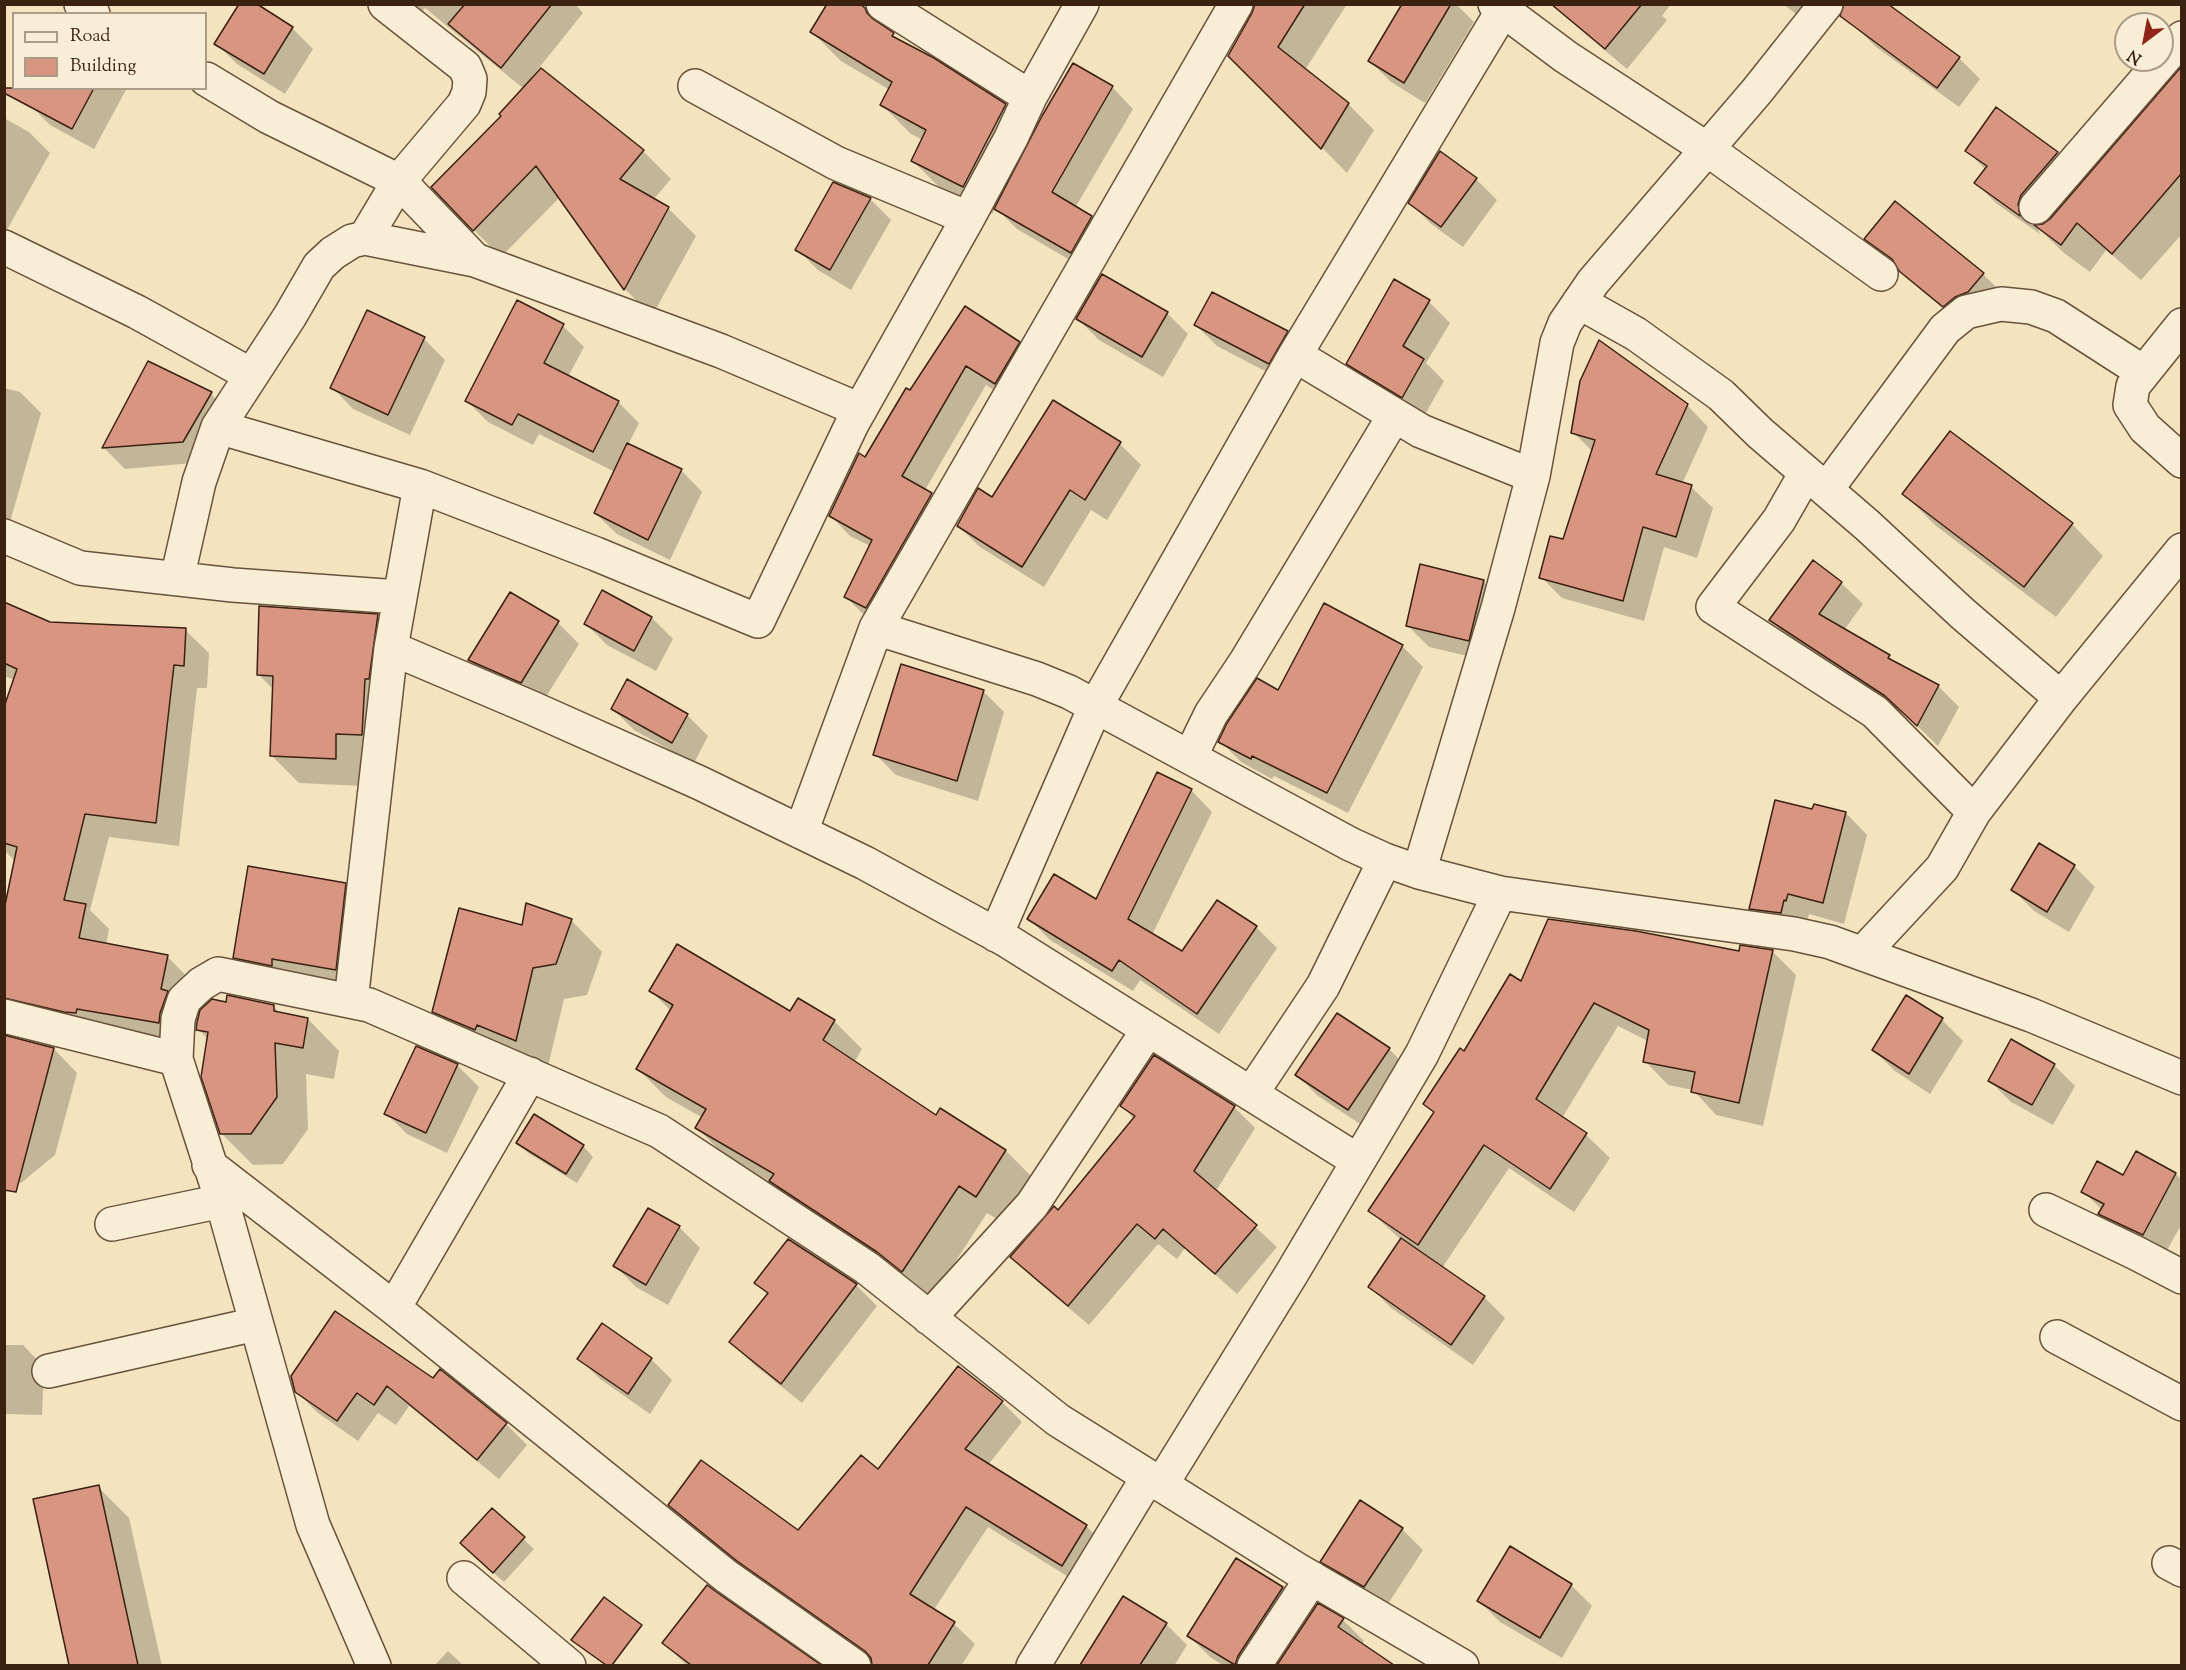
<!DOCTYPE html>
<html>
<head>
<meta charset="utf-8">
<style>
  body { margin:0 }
  #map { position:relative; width:2186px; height:1670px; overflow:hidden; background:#f4e3bf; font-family:"Sorts Mill Goudy",serif }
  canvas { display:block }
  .frame { position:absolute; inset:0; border:6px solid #3b2110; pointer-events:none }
  .legend { position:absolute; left:12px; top:12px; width:195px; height:78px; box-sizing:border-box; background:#f8edd5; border:2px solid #ac9b86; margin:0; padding:8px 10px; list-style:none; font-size:18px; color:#3b2110 }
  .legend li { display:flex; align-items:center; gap:12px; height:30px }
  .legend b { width:30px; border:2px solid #ac9b86 }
  .north { position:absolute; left:2114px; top:12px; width:60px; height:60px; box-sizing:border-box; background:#f8edd5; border:2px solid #ac9b86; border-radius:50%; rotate:212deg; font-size:16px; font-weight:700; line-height:24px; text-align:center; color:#3b2110 }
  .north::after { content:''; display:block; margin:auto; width:21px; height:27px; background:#8f2418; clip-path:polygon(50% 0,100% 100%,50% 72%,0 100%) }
</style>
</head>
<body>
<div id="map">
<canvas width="2186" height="1670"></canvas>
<div class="frame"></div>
<ul class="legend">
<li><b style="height:8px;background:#f8edd5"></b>Road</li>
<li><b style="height:16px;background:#d89682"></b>Building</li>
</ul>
<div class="north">N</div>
</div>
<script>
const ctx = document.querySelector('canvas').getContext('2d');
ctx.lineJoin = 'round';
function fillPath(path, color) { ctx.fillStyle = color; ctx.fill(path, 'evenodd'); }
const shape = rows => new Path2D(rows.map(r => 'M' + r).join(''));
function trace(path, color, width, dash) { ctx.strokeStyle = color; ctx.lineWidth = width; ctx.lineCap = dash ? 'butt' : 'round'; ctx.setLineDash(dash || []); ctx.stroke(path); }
fillPath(shape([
  [254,4,292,28,313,49,285,94,237,64,216,43],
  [402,4,575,4,583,13,531,78,533,80,541,70,643,151,671,179,653,200,669,209,696,236,652,316,625,289,560,197,501,257,474,230,503,116,524,89,425,8,422,12],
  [1256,4,1347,4,1305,70,1348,104,1374,130,1347,173,1230,55,1254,13],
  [1404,4,1456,4,1474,22,1425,103,1391,82,1370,61],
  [1550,4,1671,4,1662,16,1667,20,1627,69],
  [1783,4,1818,4,1805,21],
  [864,9,902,43,1005,105,1034,134,1112,87,1133,109,1075,208,1091,217,1112,238,1092,273,1017,229,996,208,992,214,941,189,912,160,923,140,911,134,882,105,890,90,841,61,812,32],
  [1855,26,1959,58,1980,79,1959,107,1876,47],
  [2181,70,2182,234,2141,280,2106,250,2090,272,2064,253,2038,228,2040,234,1997,204,1976,183,1986,170,1967,151,1996,110,2057,154,2078,174,2042,216,2038,226,2051,220],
  [37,88,127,88,94,149,50,125,29,104],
  [4,118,29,132,50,153,4,235],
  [1476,179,1497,200,1463,247,1431,224,1410,203],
  [870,199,891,220,851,290,818,270,797,249],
  [1866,239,1983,274,2004,295,1965,327,1922,291],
  [1429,302,1450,323,1426,363,1444,381,1423,418,1369,384,1348,363],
  [965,308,1019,343,1038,362,1015,403,986,385,925,490,951,514,866,617,846,597,870,546,850,536,831,516],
  [368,312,424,339,445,360,410,435,353,409,332,387],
  [1167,313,1188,334,1163,377,1099,340,1078,319],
  [1196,325,1287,332,1308,353,1290,384,1217,346],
  [563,326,584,347,568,377,618,402,639,423,628,445,681,470,702,492,670,560,617,534,595,513,615,472,539,434,533,445,488,422,467,401],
  [148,363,211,394,232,415,204,462,125,469,104,448],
  [4,388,20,392,41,413,10,522,4,520],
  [1053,402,1120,444,1141,465,1107,520,1091,510,1044,587,980,547,958,526,993,499],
  [1687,405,1708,427,1682,484,1691,487,1713,508,1697,558,1664,547,1644,621,1562,598,1541,577,1564,541,1593,452,1573,432],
  [1904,494,2072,524,2103,556,2056,617,1935,525],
  [1814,562,1841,583,1863,604,1844,630,1889,657,1897,665,1938,686,1959,707,1938,746,1908,717,1792,641,1771,620],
  [1483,581,1504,602,1489,661,1429,647,1408,626],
  [603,592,652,618,673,639,656,671,607,645,586,624],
  [4,604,49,623,185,630,209,653,207,688,197,688,179,846,109,837,90,910,109,929,106,945,167,956,190,980,182,1046,14,1026,9,1038,54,1049,77,1073,55,1155,21,1183,4,1175,4,918,16,862,4,850,4,799,15,680,4,676],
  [377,616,405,643,363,786,299,783,271,755,274,690,258,674],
  [558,623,579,644,542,703,491,681,470,660],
  [1402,646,1423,667,1348,813,1274,776,1272,779,1241,762,1220,741,1279,692],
  [983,691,1004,712,978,801,896,775,875,754],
  [613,709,687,715,708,736,694,763,634,730],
  [1191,790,1212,812,1152,935,1182,953,1217,902,1256,927,1277,948,1219,1034,1140,980,1133,991,1050,940,1029,919,1096,901],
  [1815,805,1846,813,1867,835,1844,924,1809,914,1807,921,1772,929,1750,908,1813,811],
  [2040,845,2074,866,2095,887,2069,932,2034,911,2013,890],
  [345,884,376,915,367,1000,266,989,234,957],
  [571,920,602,952,587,995,564,999,547,1071,465,1043,433,1011,523,927],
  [1772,951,1796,975,1763,1126,1716,1115,1693,1090,1668,1085,1645,1061,1648,1041,1618,1026,1562,1118,1586,1135,1610,1158,1574,1212,1509,1168,1442,1268,1484,1297,1505,1318,1473,1365,1391,1308,1370,1287,1402,1241,1370,1211,1435,1114,1425,1104,1522,983,1740,953],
  [651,991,834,1021,862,1049,854,1063,936,1117,941,1110,1006,1151,1034,1179,1005,1224,987,1213,931,1299,799,1209,775,1185,725,1156,697,1128,703,1118,666,1097,638,1069,671,1011],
  [1907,997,1942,1020,1963,1041,1930,1094,1895,1071,1873,1050],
  [273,1006,281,1014,308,1019,339,1051,334,1079,306,1074,308,1129,283,1164,253,1165,221,1133,209,1040,198,1029],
  [416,1048,458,1066,479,1087,447,1153,407,1134,386,1113],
  [1389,1049,1410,1070,1369,1130,1318,1096,1297,1075],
  [2054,1065,2075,1086,2053,1125,2011,1102,1990,1081],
  [1122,1106,1234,1107,1255,1128,1216,1191,1277,1247,1237,1294,1185,1248,1177,1259,1158,1244,1089,1325,1033,1278,1012,1257,1058,1213,1134,1119],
  [518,1143,583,1146,593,1157,577,1183,528,1153],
  [2176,1174,2182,1180,2182,1223,2164,1256,2121,1235,2100,1214,2102,1210,2083,1191,2124,1177],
  [679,1227,700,1248,668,1305,636,1287,615,1266],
  [756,1283,856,1285,877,1306,802,1403,752,1363,731,1342,768,1295],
  [4,1345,23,1345,44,1367,42,1415,4,1414],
  [579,1358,651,1359,672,1380,650,1414,600,1379],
  [433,1380,506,1424,527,1445,499,1479,409,1406,396,1425,378,1413,358,1441,318,1413,296,1391],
  [1002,1402,1022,1422,988,1465,1086,1526,1107,1546,1083,1586,988,1527,933,1611,954,1624,975,1644,961,1666,874,1666,873,1661,760,1581,691,1526,670,1505,798,1532,878,1471],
  [98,1487,129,1518,162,1666,71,1666,35,1500],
  [492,1510,534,1549,504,1582,472,1554],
  [1402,1529,1423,1550,1386,1607,1343,1582,1322,1561],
  [1236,1560,1283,1588,1304,1609,1267,1666,1224,1666,1210,1657,1189,1636],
  [1571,1585,1592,1606,1562,1658,1500,1622,1479,1601],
  [708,1587,818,1666,687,1666,664,1643],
  [1124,1598,1166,1624,1187,1645,1174,1666,1082,1666],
  [1318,1605,1343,1620,1364,1641,1361,1645,1387,1666,1279,1666],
  [448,1651,464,1666,434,1666]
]), '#0003');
const building = shape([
  [239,4,257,4,293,27,264,74,214,44,239,4],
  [465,4,552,4,501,68,448,24,465,4],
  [827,4,860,4,865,8,867,13,873,19,894,33,892,36,934,58,1006,104,963,187,911,161,926,130,880,105,892,82,810,32,827,4],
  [1255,4,1305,4,1278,47,1349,103,1321,149,1228,56,1252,13,1255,4],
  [1402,4,1451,4,1404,83,1368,61,1402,4],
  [1551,4,1642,4,1605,49,1551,4],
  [1844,4,1888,4,1960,57,1937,88,1840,16,1844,4],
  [1073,63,1113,86,1052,192,1092,216,1071,253,994,209,1042,116,1073,63],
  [2181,67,2181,174,2112,254,2077,223,2061,245,2034,225,2043,224,2050,219,2181,67],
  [541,68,644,150,620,179,669,207,624,290,536,166,473,231,431,187,501,116,499,114,541,68],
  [4,88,94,88,72,129,4,93,4,88],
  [1996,107,2058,152,2021,195,2018,204,2020,216,1974,183,1987,166,1965,151,1996,107],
  [1440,151,1477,178,1441,227,1408,203,1440,151],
  [833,182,871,198,830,270,795,250,833,182],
  [1895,201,1984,273,1968,292,1955,297,1943,307,1899,271,1892,259,1864,239,1895,201],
  [1102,274,1168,312,1142,357,1076,319,1102,274],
  [1394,279,1430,300,1403,346,1424,359,1402,398,1346,364,1394,279],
  [1212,292,1288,331,1269,364,1194,325,1212,292],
  [517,300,564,324,544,363,619,401,593,452,518,414,512,425,465,401,517,300],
  [965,306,1020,342,995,384,966,366,902,476,932,493,866,608,844,597,872,540,829,516,859,453,865,457,906,388,910,390,965,306],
  [367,310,425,337,388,415,330,388,367,310],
  [1599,340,1688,404,1656,474,1692,485,1676,537,1643,527,1623,601,1539,578,1550,536,1563,539,1595,440,1571,433,1580,381,1599,340],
  [148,361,212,392,183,442,102,448,148,361],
  [1053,400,1121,442,1085,500,1070,490,1022,567,957,526,978,488,992,497,1053,400],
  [1950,431,2073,523,2024,587,1902,494,1950,431],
  [627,443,682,469,648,540,594,513,627,443],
  [1813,560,1842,582,1819,614,1890,655,1888,658,1939,685,1917,726,1885,696,1769,620,1813,560],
  [1420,564,1484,580,1469,641,1406,626,1420,564],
  [602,590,652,617,634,651,584,624,602,590],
  [510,592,559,621,521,683,468,660,510,592],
  [4,602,50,622,186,628,184,666,174,665,156,823,85,814,64,900,86,904,79,938,168,955,161,989,168,991,160,1013,159,1023,77,1009,76,1013,64,1012,4,998,4,910,17,847,4,843,4,707,17,669,4,663,4,602],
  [1324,603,1403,645,1327,793,1252,756,1251,759,1218,742,1227,723,1257,678,1278,690,1324,603],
  [259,606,378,614,369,679,365,679,362,735,336,734,336,759,270,756,273,676,257,675,259,606],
  [901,664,984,690,957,781,873,755,901,664],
  [627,679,688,714,672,743,611,709,627,679],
  [1157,772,1192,789,1128,919,1182,951,1217,900,1257,926,1197,1014,1119,960,1112,971,1027,919,1054,874,1096,899,1157,772],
  [1775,800,1812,809,1814,804,1846,812,1823,903,1788,894,1786,901,1784,900,1781,913,1749,909,1775,800],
  [2039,843,2075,865,2047,912,2011,890,2039,843],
  [248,866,346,883,336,970,272,959,272,966,233,958,248,866],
  [526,903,572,919,556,964,533,968,516,1041,477,1025,475,1030,432,1012,459,908,522,925,526,903],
  [1548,919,1636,931,1739,951,1740,945,1773,950,1739,1103,1691,1092,1695,1072,1643,1062,1649,1030,1594,1003,1536,1099,1587,1133,1550,1189,1484,1145,1418,1245,1368,1211,1434,1112,1423,1104,1460,1048,1464,1051,1510,974,1521,981,1548,919],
  [677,944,790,1011,798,998,835,1020,823,1040,936,1115,940,1108,1006,1150,976,1197,959,1186,902,1272,877,1252,769,1181,774,1174,695,1128,706,1109,636,1069,673,1005,649,991,677,944],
  [227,995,274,1005,274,1011,308,1018,303,1048,275,1043,277,1097,251,1134,220,1134,201,1077,208,1032,196,1030,197,1022,200,1010,212,999,226,1002,227,995],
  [1906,995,1943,1018,1909,1074,1872,1050,1906,995],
  [1337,1013,1390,1048,1348,1110,1295,1075,1337,1013],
  [4,1035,54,1048,16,1192,4,1190,4,1035],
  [2011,1039,2055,1064,2032,1105,1988,1081,2011,1039],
  [416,1046,458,1064,426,1133,384,1114,416,1046],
  [1154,1055,1235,1106,1194,1171,1257,1225,1215,1274,1163,1229,1155,1239,1137,1224,1068,1306,1010,1257,1054,1206,1058,1210,1135,1116,1120,1106,1154,1055],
  [534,1114,584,1145,566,1174,516,1143,534,1114],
  [2136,1151,2176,1173,2143,1235,2098,1214,2104,1204,2081,1192,2097,1161,2123,1175,2136,1151],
  [648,1208,680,1226,646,1285,613,1266,648,1208],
  [1401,1238,1485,1296,1451,1345,1368,1287,1401,1238],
  [788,1239,857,1284,781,1384,729,1342,768,1293,754,1283,788,1239],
  [335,1311,433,1378,440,1369,507,1423,477,1460,387,1386,374,1405,357,1393,337,1421,295,1392,291,1376,335,1311],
  [602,1323,652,1358,628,1394,577,1359,602,1323],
  [958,1366,1003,1401,965,1449,1087,1525,1062,1566,966,1507,910,1594,955,1622,928,1665,872,1665,871,1658,865,1651,737,1561,668,1505,701,1460,798,1530,861,1455,878,1469,958,1366],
  [99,1485,138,1665,69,1665,33,1499,99,1485],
  [1360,1500,1403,1528,1364,1587,1320,1562,1360,1500],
  [492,1508,525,1537,493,1573,460,1543,492,1508],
  [1510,1546,1572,1584,1540,1638,1477,1601,1510,1546],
  [1236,1558,1283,1587,1238,1656,1235,1665,1187,1636,1236,1558],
  [707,1585,715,1591,821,1665,691,1665,662,1643,707,1585],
  [1123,1596,1167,1623,1140,1665,1080,1665,1123,1596],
  [604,1597,642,1625,612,1665,606,1665,571,1640,604,1597],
  [1318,1603,1344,1618,1338,1627,1394,1665,1277,1665,1318,1603]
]);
fillPath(building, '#d89682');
trace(building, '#3b2110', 1.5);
const minor = shape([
  [81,4,93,14],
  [883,4,1030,97],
  [1495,4,1566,57,1707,149,1881,274],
  [206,79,269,117,399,181,475,260],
  [695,86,836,163,968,218],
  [2036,207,2182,38],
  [365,238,475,260,721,351,860,410],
  [4,247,137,312,251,375],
  [1579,302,1636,334,1721,395,1760,433,1867,525,1963,614,2061,698],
  [2182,325,2133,386,2130,405,2145,428,2182,461],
  [1295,355,1421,431,1533,476],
  [218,427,420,486,596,554,758,621,852,424,968,218,1011,138,1030,97,1082,4],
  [1806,473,1779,520,1713,607,1875,712,1974,812],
  [1826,490,1945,329,1966,312,2001,304,2031,307,2056,316,2143,372],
  [4,536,80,568,233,585,399,597],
  [177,579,199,482,218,427,290,316,319,266,333,253,352,241,365,238,399,181,464,104,469,92,470,79,465,67,385,4],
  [876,628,1037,679,1069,692,1350,844,1385,860,1419,872,1500,893,1794,934,1830,942,2031,1015,2182,1078],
  [391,648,532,708,700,783,865,863,1006,940,1358,1161],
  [1190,757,1211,714,1245,663,1394,416],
  [801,832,876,628,1236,4],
  [1419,872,1498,608,1533,476,1557,343,1565,323,1593,282,1757,91,1826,4],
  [996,935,1095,707,1295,355,1503,10],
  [1863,953,1942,868,1974,812,2061,698,2182,550],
  [351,1001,391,648,420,486],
  [4,1016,176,1059],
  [1251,1094,1323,986,1385,860],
  [209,1165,394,1308,726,1576,854,1666],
  [2046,1210,2136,1253,2182,1277],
  [112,1224,222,1201],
  [394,1308,530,1074],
  [929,1318,1032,1205,1148,1030],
  [2057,1337,2182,1404],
  [49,1371,256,1324],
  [1161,1485,1292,1273,1422,1054,1500,893],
  [2169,1563,2182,1570],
  [464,1578,569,1666],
  [374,1666,313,1525,222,1201,176,1059,178,1019,184,1000,201,984,218,974,369,1005,659,1131,867,1268,1058,1420,1296,1569,1462,1666],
  [1033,1666,1148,1477],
  [1254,1666,1312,1578]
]);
trace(minor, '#69523c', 36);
trace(minor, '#f8edd5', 33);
</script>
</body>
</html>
